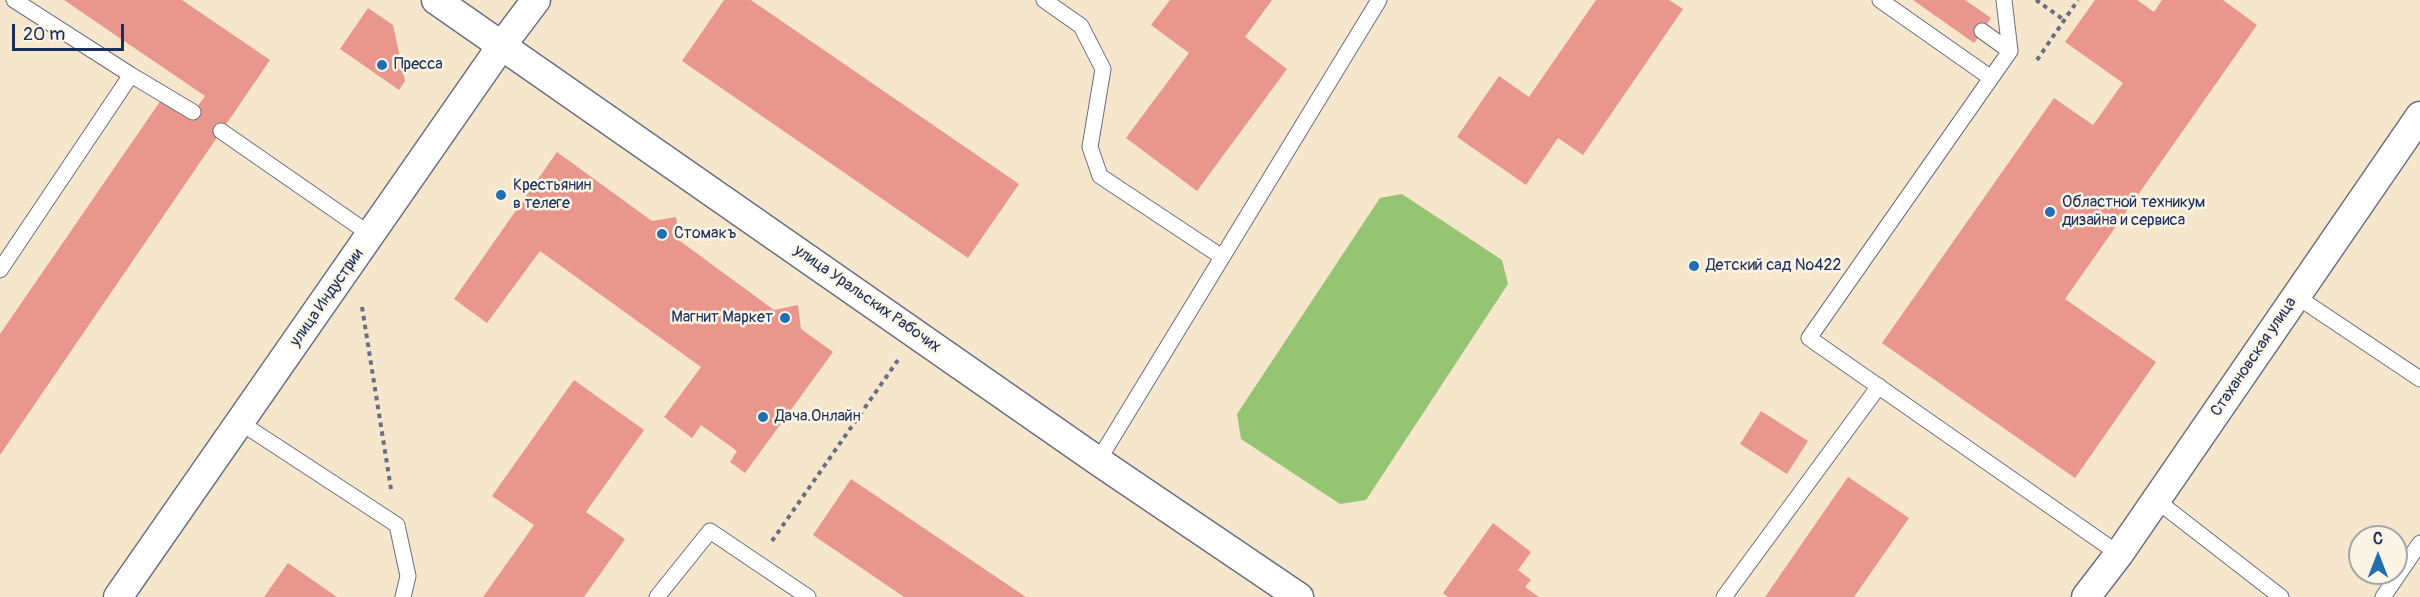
<!DOCTYPE html>
<html>
<head>
<meta charset="utf-8">
<style>
  body { margin:0 }
  #map { position:relative; width:2420px; height:597px; overflow:hidden; background:#f6e6cc; font-family:Pangolin,sans-serif }
  canvas { display:block }
  .north { position:absolute; left:2348px; top:525px; width:60px; height:60px; box-sizing:border-box; background:#fcf5e5; border:2px solid #a2a6af; border-radius:50%; rotate:0deg; font-size:16px; font-weight:700; line-height:24px; text-align:center; color:#1b2f5e }
  .north::after { content:''; display:block; margin:auto; width:21px; height:27px; background:#1f6fb2; clip-path:polygon(50% 0,100% 100%,50% 72%,0 100%) }
  .scale { position:absolute; left:12px; top:24px; width:112px; height:27px; box-sizing:border-box; border:3px solid #1b2f5e; border-top:0; padding-left:8px; font-size:18px; line-height:21px; white-space:nowrap; color:#1b2f5e; -webkit-text-stroke:4px #fcf5e5; paint-order:stroke }
</style>
</head>
<body>
<div id="map">
<canvas width="2420" height="597"></canvas>
<div class="north">С</div>
<div class="scale">20 m</div>
</div>
<script>
const ctx = document.querySelector('canvas').getContext('2d');
ctx.lineJoin = 'round';
function fillPath(path, color) { ctx.fillStyle = color; ctx.fill(path, 'evenodd'); }
const shape = rows => new Path2D(rows.map(r => 'M' + r).join(''));
function trace(path, color, width, dash) { ctx.strokeStyle = color; ctx.lineWidth = width; ctx.lineCap = dash ? 'butt' : 'round'; ctx.setLineDash(dash || []); ctx.stroke(path); }
function write(font, color, halo, rows, align = 'center') {
  ctx.font = font + ' Pangolin,sans-serif'; ctx.lineWidth = 5; ctx.setLineDash([]); ctx.textBaseline = 'middle'; ctx.strokeStyle = halo; ctx.fillStyle = color; for (const [text, x, y, turn = 0] of rows) {
    ctx.save(); ctx.translate(x, y); ctx.rotate((+turn || 0) * Math.PI / 180); ctx.textAlign = isNaN(turn) ? turn : align; if (halo) ctx.strokeText(text, 0, 0); ctx.fillText(text, 0, 0); ctx.restore();
  }
}
fillPath(shape([
  [1402,194,1502,260,1508,284,1366,500,1340,504,1241,439,1237,414,1380,198]
]), '#95c473');
fillPath(shape([
  [64,0,182,0,270,60,0,455,0,334,161,100,189,119,205,96],
  [724,0,751,0,1019,184,968,258,682,61],
  [1170,0,1272,0,1245,37,1287,69,1197,191,1126,138,1189,53,1151,25],
  [1596,0,1669,0,1683,9,1583,155,1558,138,1526,185,1457,137,1499,76,1529,97],
  [1913,0,1965,0,1991,18,1974,43],
  [2095,0,2137,0,2154,12,2162,0,2223,0,2257,25,2065,299,2156,362,2075,478,1882,343,2054,98,2093,125,2123,83,2065,42],
  [368,8,393,25,405,81,399,90,340,49],
  [557,152,652,221,676,217,680,241,774,310,798,305,801,329,833,352,745,473,730,462,737,451,701,425,692,438,664,417,701,367,540,251,487,323,454,299],
  [574,380,644,430,586,512,625,539,584,597,483,597,534,525,492,496],
  [1761,411,1808,441,1787,474,1740,444],
  [1848,477,1909,518,1854,597,1765,597],
  [851,479,1026,597,904,597,813,535],
  [1493,523,1531,552,1518,570,1531,580,1525,587,1539,597,1448,597,1443,593],
  [288,563,337,597,264,597]
]), '#e9978c');
const lane = shape([
  [1044,0,1081,26,1103,69,1090,147,1100,176,1222,257],
  [1880,0,1991,78],
  [2004,0,2010,51,1809,338,2119,554],
  [1982,31,2010,51],
  [131,75,193,112],
  [221,131,371,235],
  [0,270,131,75,14,0],
  [2296,296,2420,379],
  [241,423,397,525,408,576,403,597],
  [1098,461,1379,0],
  [2156,500,2281,597],
  [657,597,710,531,808,597],
  [1724,597,1879,386],
  [2383,597,2420,543]
]);
const street = shape([
  [436,0,1098,461,1299,597],
  [118,597,502,45,536,0],
  [2086,597,2119,554,2420,116]
]);
trace(lane, '#686f84', 17);
trace(street, '#686f84', 31);
trace(shape([
  [2036,0,2064,20],
  [2037,60,2078,0],
  [362,307,391,489],
  [772,541,898,360]
]), '#686f84', 4, [4.5, 4.5]);
trace(lane, '#fff', 15);
trace(street, '#fff', 28);
for (const [x, y, r, color] of [
  [382,65,6,"#1f6fb2"],
  [501,195,6,"#1f6fb2"],
  [2050,212,6,"#1f6fb2"],
  [662,234,6,"#1f6fb2"],
  [1694,266,6,"#1f6fb2"],
  [785,318,6,"#1f6fb2"],
  [763,417,6,"#1f6fb2"]
]) { const dot = new Path2D(); dot.arc(x, y, r, 0, 2 * Math.PI); ctx.fillStyle = color; ctx.fill(dot); trace(dot, '#fcf5e5', 2); }
write('16px', '#1b2f5e', '#fcf5e5', [
  ["Пресса",394,65],
  ["Крестьянин",513,186],
  ["в телеге",513,204],
  ["Областной техникум",2062,203],
  ["дизайна и сервиса",2062,221],
  ["Стомакъ",674,234],
  ["Детский сад №422",1706,266],
  ["Магнит Маркет",773,318,"right"],
  ["Дача.Онлайн",775,417]
], 'left');
write('16px', '#1b2f5e', '#fcf5e5', [
  ["улица Индустрии",327,298,-55],
  ["улица Уральских Рабочих",867,299,35],
  ["Стахановская улица",2254,357,-56]
]);
</script>
</body>
</html>
